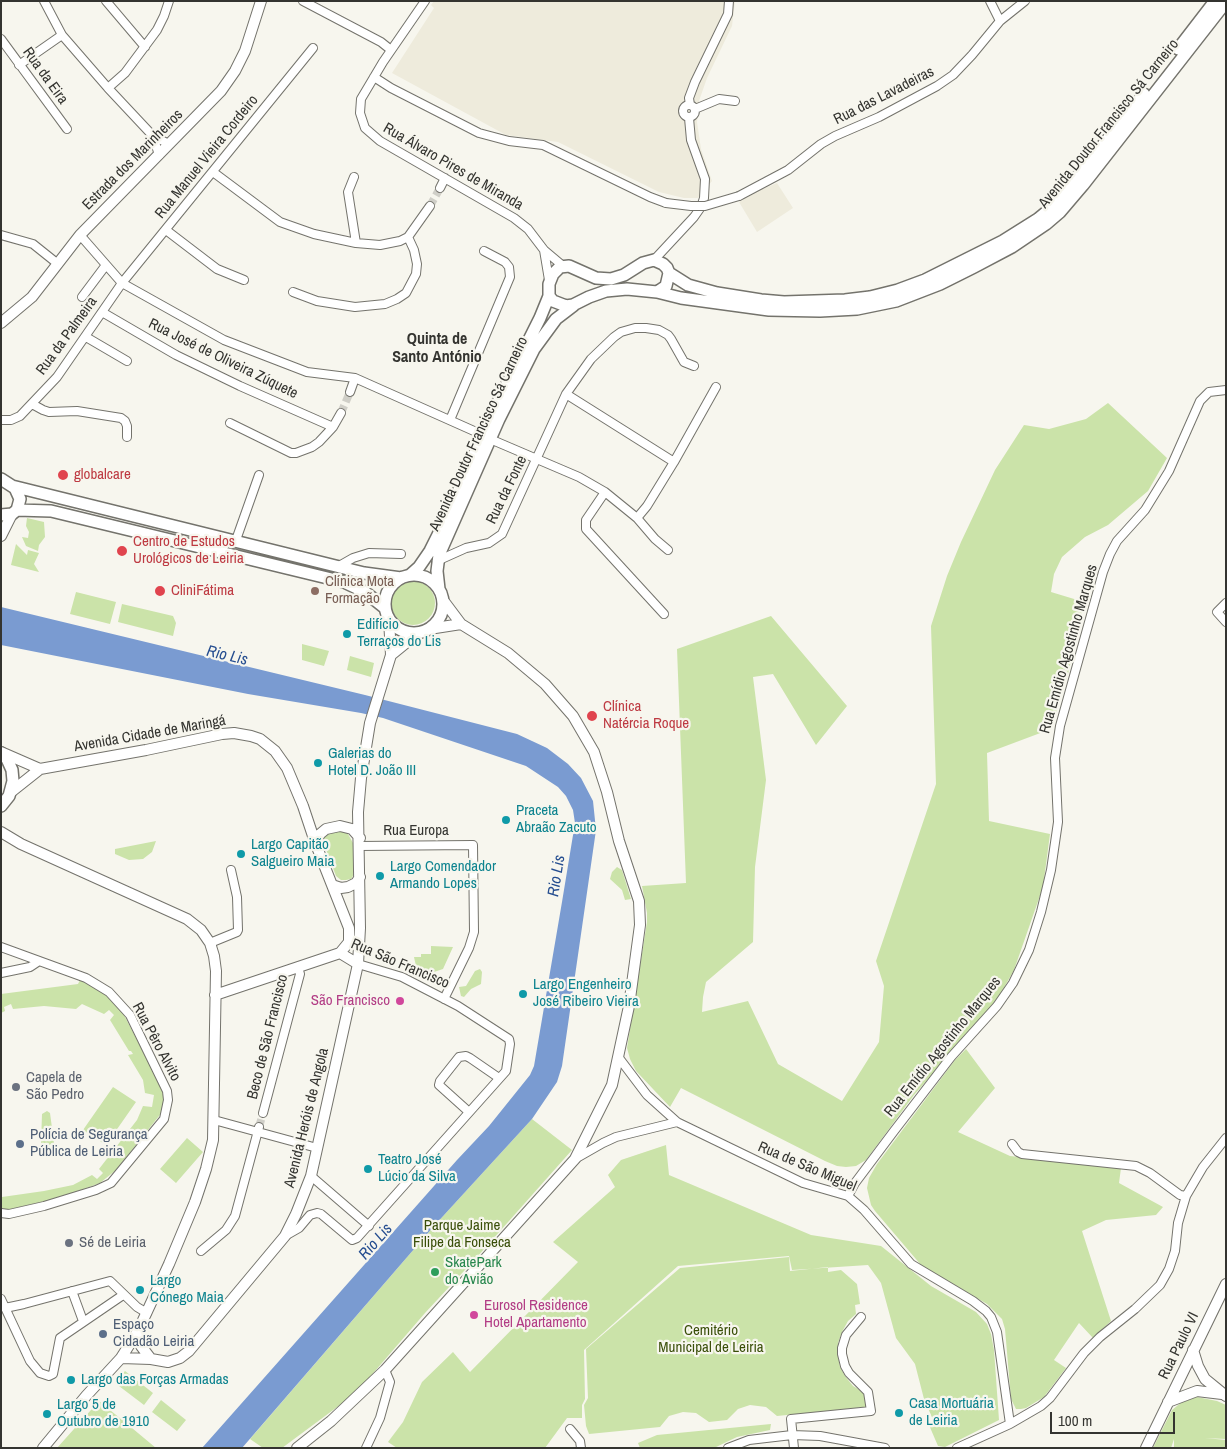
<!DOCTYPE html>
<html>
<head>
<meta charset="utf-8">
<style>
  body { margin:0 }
  #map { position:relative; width:1227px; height:1449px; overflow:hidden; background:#f7f6ee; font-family:"Archivo Narrow",sans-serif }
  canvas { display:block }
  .frame { position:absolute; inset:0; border:2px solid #343430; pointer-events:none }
  .scale { position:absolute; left:1050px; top:1412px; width:125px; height:22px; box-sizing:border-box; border:2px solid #343430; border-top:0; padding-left:6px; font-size:15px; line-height:18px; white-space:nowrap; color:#343430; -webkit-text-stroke:4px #f7f6ee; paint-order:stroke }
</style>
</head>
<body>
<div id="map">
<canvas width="1227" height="1449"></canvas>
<div class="frame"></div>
<div class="scale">100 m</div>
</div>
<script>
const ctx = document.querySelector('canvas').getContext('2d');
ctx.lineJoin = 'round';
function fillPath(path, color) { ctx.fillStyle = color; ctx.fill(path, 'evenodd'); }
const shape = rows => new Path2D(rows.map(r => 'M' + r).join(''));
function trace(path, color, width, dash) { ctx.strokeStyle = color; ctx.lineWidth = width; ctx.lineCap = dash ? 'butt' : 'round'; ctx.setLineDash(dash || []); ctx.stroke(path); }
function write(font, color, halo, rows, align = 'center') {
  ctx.font = font + ' "Archivo Narrow",sans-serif'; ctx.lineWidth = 4.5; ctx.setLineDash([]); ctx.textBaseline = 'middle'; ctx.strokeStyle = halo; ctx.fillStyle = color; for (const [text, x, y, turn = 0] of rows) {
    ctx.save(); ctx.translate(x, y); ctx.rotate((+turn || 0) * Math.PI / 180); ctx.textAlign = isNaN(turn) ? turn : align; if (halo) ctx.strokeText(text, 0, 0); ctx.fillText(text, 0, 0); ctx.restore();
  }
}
fillPath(shape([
  [434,1,735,1,732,26,707,78,699,101,697,122,701,149,712,181,698,198,684,198,659,192,558,142,506,135,392,73,434,8,431,5],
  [777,183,793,208,757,232,739,202,758,191]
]), '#eeebdc');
fillPath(shape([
  [1108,403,1167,458,1148,491,1108,525,1085,537,1062,557,1054,574,1051,592,1084,602,1068,674,1051,729,987,753,989,821,1050,834,1043,887,1014,970,1001,993,987,1012,914,1095,866,1160,856,1166,846,1167,837,1166,825,1161,681,1088,670,1107,636,1071,630,1059,627,1048,647,922,647,913,642,886,686,883,677,649,771,616,847,706,816,745,773,674,753,677,766,780,755,867,753,942,706,982,703,997,702,1012,748,1001,778,1064,842,1101,879,1042,884,986,876,961,936,784,931,626,947,576,961,542,995,470,1024,425,1049,429,1086,419],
  [27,518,44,522,45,537,39,545,38,551,26,546,22,537,28,538,29,532,26,526],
  [16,544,27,555,28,550,39,553,34,564,39,572,11,565],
  '391 603a22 22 0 1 1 44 0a22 22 0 1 1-44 0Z',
  [76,592,116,602,110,624,70,614],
  [122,604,173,616,176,623,173,636,118,622],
  [302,644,329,651,324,666,302,660],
  [350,656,374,663,371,677,347,670],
  [337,831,344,831,348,834,353,843,355,873,351,879,346,880,341,880,336,876,324,844,324,838,329,833],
  [156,841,152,852,143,859,129,860,115,854,115,849],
  [617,867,622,870,631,899,625,900,622,890,610,879,612,872],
  [431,946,453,947,443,969,425,975,417,971,414,957,421,957,421,954,431,954],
  [480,969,482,972,481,984,471,989,464,997,461,996,459,987,466,986,475,971],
  [80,980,88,983,105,994,123,1013,157,1078,164,1097,163,1111,116,1170,100,1183,59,1198,11,1209,1,1209,2,1197,44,1191,73,1185,92,1175,97,1179,103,1173,99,1169,137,1120,143,1106,152,1107,154,1095,145,1093,143,1080,128,1055,133,1054,131,1051,129,1051,110,1020,114,1015,109,1010,104,1014,82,1004,76,1009,44,1006,13,1009,11,1004,4,1007,5,1011,1,1013,1,994,78,984],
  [966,1049,995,1088,958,1132,1010,1156,1121,1168,1119,1183,1163,1207,1156,1215,1106,1220,1082,1231,1111,1321,1093,1338,1079,1323,1054,1360,1066,1368,1044,1397,1026,1408,1021,1409,1016,1409,1011,1399,1005,1329,1002,1319,987,1304,921,1265,875,1211,871,1205,867,1188,869,1178,877,1164,955,1060],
  [113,1087,136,1102,106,1145,83,1130],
  [47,1111,50,1113,54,1143,44,1147,41,1143,42,1114],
  [532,1119,572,1150,477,1257,425,1313,369,1378,352,1396,282,1448,263,1448,250,1439,434,1226],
  [187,1138,203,1152,176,1183,160,1169],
  [666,1145,669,1175,811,1235,881,1246,931,1286,976,1312,987,1324,991,1334,994,1350,999,1420,945,1447,938,1446,929,1425,934,1422,924,1399,915,1364,896,1338,881,1283,868,1265,792,1270,789,1256,678,1266,584,1350,585,1399,582,1405,582,1418,567,1418,545,1448,397,1448,388,1442,403,1422,422,1382,453,1352,470,1372,578,1262,553,1242,615,1187,608,1175,621,1160],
  [789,1257,790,1271,828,1267,828,1272,841,1270,857,1284,860,1304,855,1305,856,1314,848,1321,842,1332,838,1343,838,1354,840,1367,845,1376,853,1386,865,1393,866,1407,777,1416,766,1407,750,1405,738,1409,727,1420,709,1422,696,1413,683,1412,669,1416,660,1427,589,1434,586,1426,584,1405,588,1398,586,1349,680,1268],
  [125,1371,153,1393,144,1405,115,1383],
  [1197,1397,1217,1401,1226,1405,1226,1439,1205,1438,1226,1440,1226,1448,1174,1448,1174,1439,1171,1448,1153,1448,1172,1410,1183,1401],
  [161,1400,186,1420,177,1431,152,1412],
  [99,1401,132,1428,156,1448,57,1448],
  [771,1424,770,1430,737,1437,714,1448,640,1448,638,1443,657,1435]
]), '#cbe3a9');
fillPath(shape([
  [1,607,365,695,517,734,547,748,568,764,581,778,593,801,596,830,562,1066,557,1082,532,1119,434,1226,242,1448,202,1448,457,1160,489,1126,530,1075,534,1066,562,902,575,823,573,810,566,796,558,787,526,766,383,718,361,713,248,694,1,645]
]), '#7a9bd1');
trace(shape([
  [430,206,440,188],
  [341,413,350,392],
  [259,1127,263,1113]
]), '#d0cfc8', 8, [8, 4]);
const street = shape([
  [44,1,62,35,108,88,153,136,169,144],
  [106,1,145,47],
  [303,1,381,42,391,50],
  [425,1,383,62,361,99,360,113,365,128,380,141,514,218,528,229,544,250,563,266],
  [990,1,1000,21],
  [1,39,67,129],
  [19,65,62,35],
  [374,77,391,88,479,133,509,141,543,145,650,197,666,203],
  [108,88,125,73,157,30,164,16,169,1],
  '683 111a6 6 0 1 1 12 0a6 6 0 1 1-12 0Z',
  [690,105,689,98,695,82,728,14,729,1],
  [695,109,719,99,735,101],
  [153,136,159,155],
  [213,172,280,222,314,234,356,243,380,245,400,241,408,237,430,206],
  [354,177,348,192,356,243],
  [440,188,445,178],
  [739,196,788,170,821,144,835,136,879,117,937,86,953,75,972,55,1000,21,1025,1],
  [166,230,217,269,244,280],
  [1,235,33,244,58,264],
  [80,235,122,283,224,340,307,372,355,378,483,435],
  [544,250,549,280],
  [654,260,694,217,701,207,704,198,705,179,691,140,689,118],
  [293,292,317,301,355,307,385,304,397,299,406,293,416,274,417,264,414,250,408,237],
  [82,297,106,265],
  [102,312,176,355,240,386,333,427],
  [86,337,127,361],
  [350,392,355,378],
  [566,394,674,462],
  [32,404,43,410,49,412,77,411,121,418,125,421,127,426,127,437],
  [1,420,11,420,20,416,57,377,122,283,313,48],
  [450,420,510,277,509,267,505,262,484,251],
  [230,423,291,453,296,453,312,447,319,442,333,427,341,413],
  [490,439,579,477,605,492,637,518,655,539,668,550],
  [605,492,586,520,586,529,664,614],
  [637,518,647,506,674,462,716,387],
  [236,540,259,475],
  [437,561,466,548,489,543,502,534,566,394,591,359,614,337,621,332,635,328,646,328,659,330,668,335,671,339,684,362,694,366],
  [339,566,353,558,369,553,401,554],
  [1226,603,1217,612,1226,622],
  [359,846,473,845,474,932,469,948,444,999],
  [210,943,237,932,238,930,237,897,231,870],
  [1,947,86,978,109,992,130,1015,167,1091,168,1100,164,1119,111,1183,96,1190,44,1206,9,1214,1,1213],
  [1,973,30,967,39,961],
  [619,1058,647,1095,677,1122,803,1183,848,1196,864,1210,911,1264,973,1301,986,1311,991,1317,997,1332,1010,1424],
  [469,1112,439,1085,440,1081,459,1057,466,1056,470,1058,499,1078],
  [263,1113,300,974,298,967],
  [214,1120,317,1148],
  [1012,1144,1018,1152,1022,1154,1136,1166,1150,1173,1180,1195,1186,1196],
  [575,1159,603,1143,616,1137,677,1122],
  [311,1176,369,1226],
  [848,1196,855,1183,894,1131,951,1057,997,1006,1013,983,1029,950,1041,912,1051,870,1058,822,1055,758,1060,726,1103,572,1110,554,1117,541,1145,510,1169,471,1200,401,1209,392,1226,390],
  [285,1236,299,1228,310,1215,317,1213,321,1214,352,1240,357,1238,506,1071,510,1044,509,1039,458,1006,402,977,358,964],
  [201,1251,226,1230,235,1216,259,1127],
  [72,1291,83,1321],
  [1,1299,30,1361,40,1373,49,1376,53,1374,60,1338,123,1295],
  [5,1308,24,1304,110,1281,137,1307,147,1313],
  [570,1429,580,1441,581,1448],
  [366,1448,380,1418,390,1382,385,1370],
  [728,1448,749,1440,792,1435,820,1436,885,1448],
  [794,1448,791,1419,871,1411,868,1392,849,1373,845,1366,842,1354,842,1348,846,1335,861,1317],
  [957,1448,1010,1424,1041,1406,1050,1398,1084,1353,1100,1337,1135,1309,1160,1285,1169,1269,1175,1251,1178,1223,1186,1196,1203,1167,1226,1138]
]);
const secondary = shape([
  [1,323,32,297,80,235,221,91,235,71,245,51,261,1],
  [1,536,12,514],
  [429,629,461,624],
  [391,655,418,633],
  [1,752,40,769],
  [11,792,40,769,146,750,222,734,234,733,251,736,260,739,275,751,287,768,303,806,315,842,349,928,349,942,340,953,215,995],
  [1,832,21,844,187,919,201,930,210,943,214,956,216,971,213,1140,206,1169,195,1202,169,1264,138,1331,121,1358,86,1396,43,1448],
  [315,842,320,834,326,829,340,826,352,829,360,838],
  [332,885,341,888,348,887,356,883,360,877],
  [340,953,358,964],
  [138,1331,141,1346,151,1359],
  [1193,1350,1198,1366,1205,1379,1226,1396],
  [121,1358,151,1359,168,1362,180,1358,189,1351,285,1236,296,1214,311,1176,358,964,360,928,358,812,361,778,370,723,391,655,389,619],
  [1168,1402,1197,1391,1222,1394],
  [297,1448,331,1421,385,1370,575,1159,612,1085,629,1006,640,925,639,901,619,841,607,792,594,752,573,716,545,684,508,653,461,624,443,600],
  [1146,1448,1226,1284]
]);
const primary = shape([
  [1178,49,1215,1],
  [669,273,688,285,717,293,761,300,784,302,845,300,870,297,898,290,925,280,1003,241,1038,219,1055,205,1144,94],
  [657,292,666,286,669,273,667,268,663,264,654,260,643,263,624,275,611,279,596,278,569,266,560,267,553,274,549,284,549,296,553,301,566,306,573,305,589,297,606,291,627,289,657,292,681,298,769,310,820,311,857,309,896,301,940,284,974,267,1012,247,1046,224,1060,212,1083,185,1226,2],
  [1,479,15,488,20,499,17,510,12,514,1,515],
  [12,486,364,573,401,578],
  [17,510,51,511,344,582,365,592,385,608],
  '385 604a29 29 0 1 1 58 0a29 29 0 1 1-58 0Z',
  [410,575,419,567,430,551,449,513,491,416,540,318,549,296],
  [439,589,437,571,439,555,499,419,534,349,556,319,573,306],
  [1,753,7,759,12,770,13,781,9,796,1,806]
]);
trace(street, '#74736c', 10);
trace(secondary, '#74736c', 12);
trace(primary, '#74736c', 14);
trace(street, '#fff', 8);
trace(secondary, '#fff', 10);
trace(primary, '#fff', 11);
const streetBridge = shape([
  [666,203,691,206,705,206,739,196]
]);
trace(streetBridge, '#74736c', 10, []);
trace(streetBridge, '#fff', 8);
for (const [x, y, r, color] of [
  [63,475,6,"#e0444e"],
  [122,551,6,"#e0444e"],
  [160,591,6,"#e0444e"],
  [315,591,5,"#8d6e63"],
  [347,634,5,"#0f9aa8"],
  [592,716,6,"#e0444e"],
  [318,763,5,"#0f9aa8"],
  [506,820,5,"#0f9aa8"],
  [241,854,5,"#0f9aa8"],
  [380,876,5,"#0f9aa8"],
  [523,994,5,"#0f9aa8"],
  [400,1001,5,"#d1479c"],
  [16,1087,5,"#6b7280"],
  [20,1144,5,"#5c6f8a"],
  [368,1169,5,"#0f9aa8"],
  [69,1243,5,"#6b7280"],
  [435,1272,5,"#2e9e5b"],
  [140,1290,5,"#0f9aa8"],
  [474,1315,5,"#d1479c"],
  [103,1334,5,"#5c6f8a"],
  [71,1380,5,"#0f9aa8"],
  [899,1413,5,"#0f9aa8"],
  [47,1414,5,"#0f9aa8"]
]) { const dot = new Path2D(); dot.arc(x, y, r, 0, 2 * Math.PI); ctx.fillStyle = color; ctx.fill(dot); trace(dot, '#f7f6ee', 2); }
write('15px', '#343430', '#f7f6ee', [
  ["Rua da Eira",45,76,54],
  ["Rua das Lavadeiras",884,96,-27],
  ["Avenida Doutor Francisco Sá Carneiro",1109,124,-51],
  ["Rua Manuel Vieira Cordeiro",207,157,-51],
  ["Estrada dos Marinheiros",133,160,-45],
  ["Rua Álvaro Pires de Miranda",453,167,30],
  ["Rua da Palmeira",67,336,-54],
  ["Rua José de Oliveira Zúquete",223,359,26],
  ["Avenida Doutor Francisco Sá Carneiro",479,434,-65],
  ["Rua da Fonte",507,490,-64],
  ["Rua Emídio Agostinho Marques",1069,649,-74],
  ["Avenida Cidade de Maringá",150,734,-10],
  ["Rua Europa",416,831],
  ["Rua São Francisco",400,964,23],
  ["Beco de São Francisco",268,1037,-76],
  ["Rua Pêro Alvito",156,1042,62],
  ["Rua Emídio Agostinho Marques",943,1047,-51],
  ["Avenida Heróis de Angola",307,1118,-76],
  ["Rua de São Miguel",807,1167,23],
  ["Rua Paulo VI",1179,1346,-64]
]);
write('15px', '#be3a42', '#f7f6ee', [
  ["globalcare",74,475],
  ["Centro de Estudos",133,542],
  ["Urológicos de Leiria",133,559],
  ["CliniFátima",171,591],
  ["Clínica",603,707],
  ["Natércia Roque",603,724]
], 'left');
write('15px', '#785e54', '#f7f6ee', [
  ["Clínica Mota",325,582],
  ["Formação",325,599]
], 'left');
write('15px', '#0d838f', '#f7f6ee', [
  ["Edifício",357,625],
  ["Terraços do Lis",357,642],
  ["Galerias do",328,754],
  ["Hotel D. João III",328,771],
  ["Praceta",516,811],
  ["Abraão Zacuto",516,828],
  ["Largo Capitão",251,845],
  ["Salgueiro Maia",251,862],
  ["Largo Comendador",390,867],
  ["Armando Lopes",390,884],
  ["Largo Engenheiro",533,985],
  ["José Ribeiro Vieira",533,1002],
  ["Teatro José",378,1160],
  ["Lúcio da Silva",378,1177],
  ["Largo",150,1281],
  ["Cónego Maia",150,1298],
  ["Largo das Forças Armadas",81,1380],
  ["Casa Mortuária",909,1404],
  ["de Leiria",909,1421],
  ["Largo 5 de",57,1405],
  ["Outubro de 1910",57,1422]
], 'left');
write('15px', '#b23c85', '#f7f6ee', [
  ["São Francisco",390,1001],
  ["Eurosol Residence",484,1306,"left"],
  ["Hotel Apartamento",484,1323,"left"]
], 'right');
write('15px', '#5b616d', '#f7f6ee', [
  ["Capela de",26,1078],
  ["São Pedro",26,1095],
  ["Sé de Leiria",79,1243]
], 'left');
write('15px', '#4e5e75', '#f7f6ee', [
  ["Polícia de Segurança",30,1135],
  ["Pública de Leiria",30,1152],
  ["Espaço",113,1325],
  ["Cidadão Leiria",113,1342]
], 'left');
write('15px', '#394e08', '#f7f6ee', [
  ["Parque Jaime",462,1226],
  ["Filipe da Fonseca",462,1243],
  ["Cemitério",711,1331],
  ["Municipal de Leiria",711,1348]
]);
write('15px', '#27864d', '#f7f6ee', [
  ["SkatePark",445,1263],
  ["do Avião",445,1280]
], 'left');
write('bold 16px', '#343430', '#f7f6ee', [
  ["Quinta de",437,340],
  ["Santo António",437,358]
]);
write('italic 16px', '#264e90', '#f7f6ee', [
  ["Rio Lis",227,656,13],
  ["Rio Lis",557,876,-81],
  ["Rio Lis",376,1242,-49]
]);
</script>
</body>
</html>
